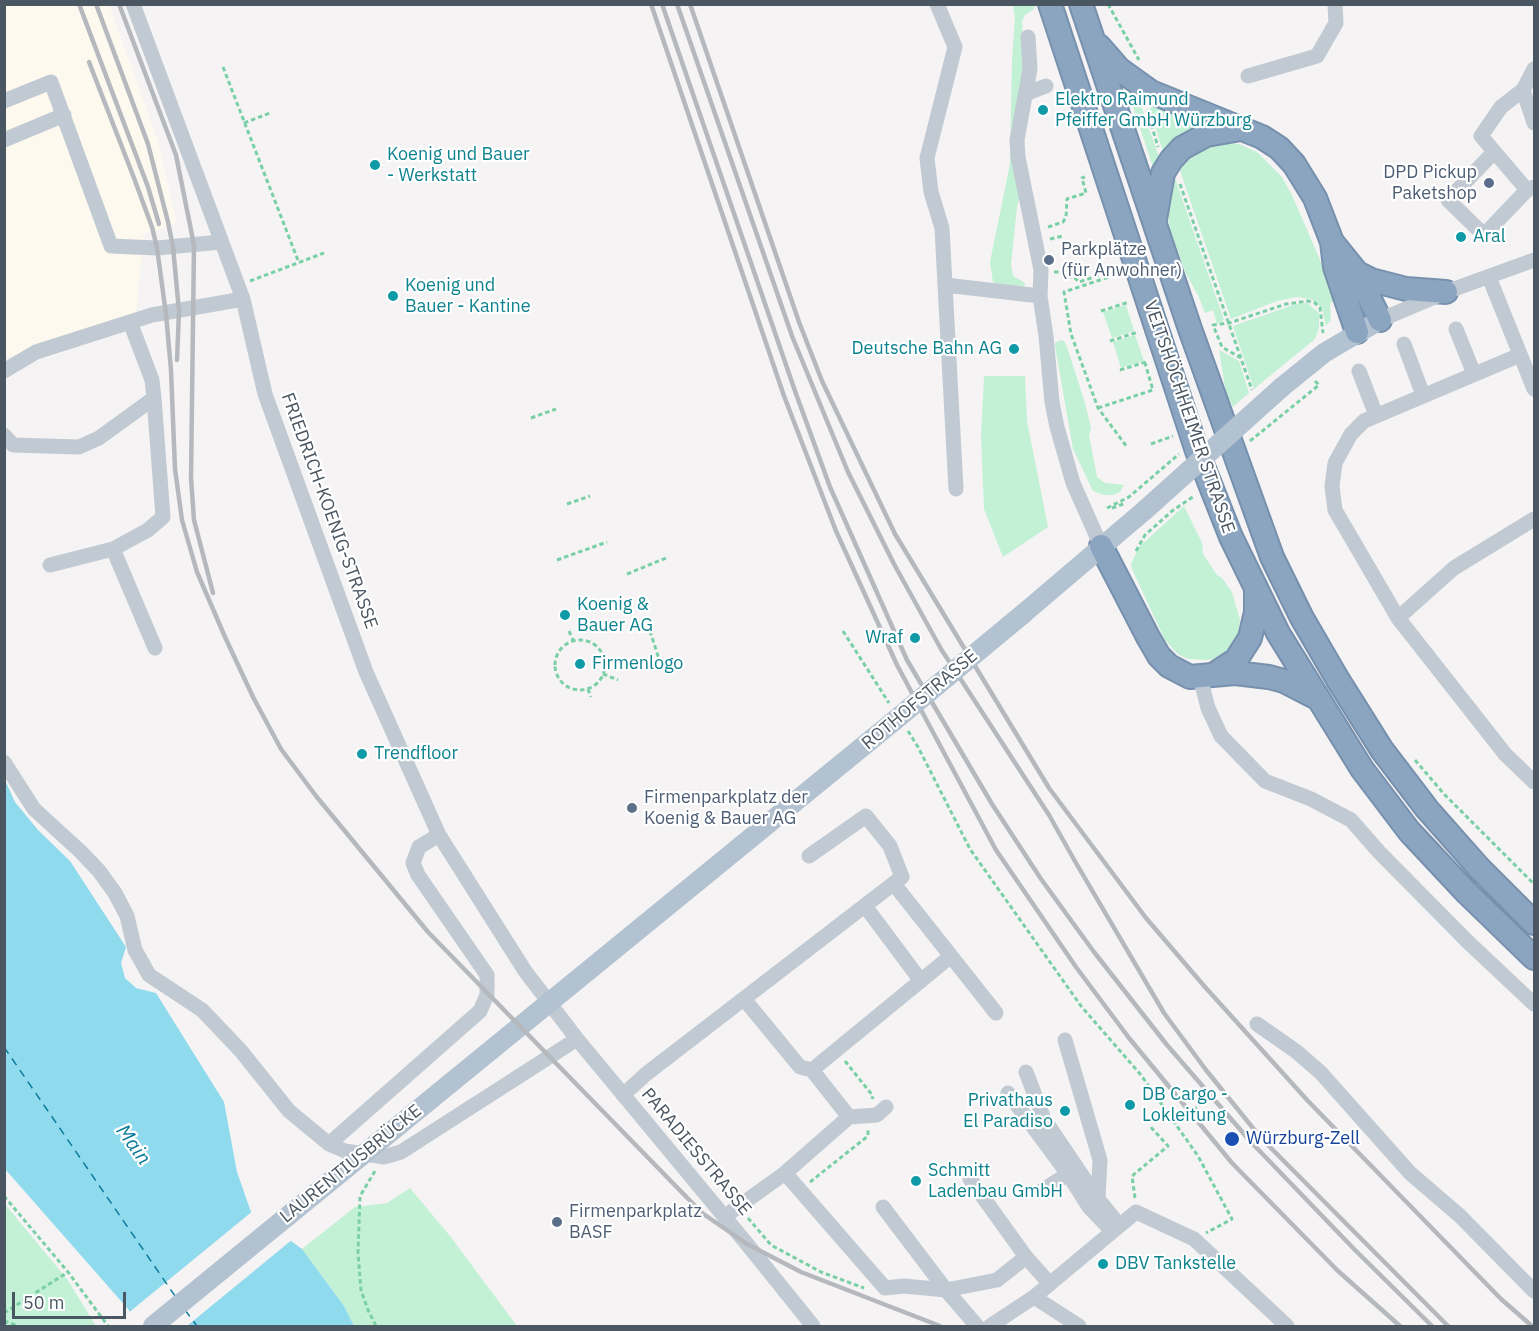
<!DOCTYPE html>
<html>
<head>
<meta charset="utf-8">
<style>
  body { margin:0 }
  #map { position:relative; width:1539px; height:1331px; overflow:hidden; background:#f5f3f3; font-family:"IBM Plex Sans",sans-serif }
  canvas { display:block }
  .frame { position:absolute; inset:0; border:6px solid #4a5661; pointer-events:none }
  .scale { position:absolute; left:12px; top:1292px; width:114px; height:27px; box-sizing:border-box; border:3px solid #4a5661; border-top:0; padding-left:8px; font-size:18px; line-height:21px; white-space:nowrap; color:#4a5661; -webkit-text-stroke:4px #fff; paint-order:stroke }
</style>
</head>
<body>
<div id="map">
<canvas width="1539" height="1331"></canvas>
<div class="frame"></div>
<div class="scale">50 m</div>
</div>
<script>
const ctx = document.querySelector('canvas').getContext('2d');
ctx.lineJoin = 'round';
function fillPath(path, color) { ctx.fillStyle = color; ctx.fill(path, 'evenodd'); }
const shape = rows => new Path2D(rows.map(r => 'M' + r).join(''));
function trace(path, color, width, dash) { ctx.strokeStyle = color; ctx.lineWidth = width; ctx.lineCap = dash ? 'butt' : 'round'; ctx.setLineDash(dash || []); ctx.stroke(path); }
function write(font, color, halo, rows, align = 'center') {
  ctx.font = font + ' "IBM Plex Sans",sans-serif'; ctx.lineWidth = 4.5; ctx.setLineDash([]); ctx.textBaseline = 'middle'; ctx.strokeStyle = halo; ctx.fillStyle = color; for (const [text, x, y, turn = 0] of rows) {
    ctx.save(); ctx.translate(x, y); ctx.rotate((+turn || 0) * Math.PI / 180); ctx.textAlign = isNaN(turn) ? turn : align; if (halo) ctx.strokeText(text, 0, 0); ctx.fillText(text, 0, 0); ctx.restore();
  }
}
fillPath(shape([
  [4,5,109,5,157,138,177,223,144,234,136,314,5,358]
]), '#fdf9ef');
fillPath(shape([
  [1013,5,1035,5,1034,9,1025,15,1022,21,1024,50,1021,192,1017,207,1011,265,1013,276,1025,283,1024,287,1001,286,993,282,990,262,1010,164,1012,59,1015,18],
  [1130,90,1142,98,1140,102,1161,163,1154,170,1128,92],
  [1152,104,1165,111,1210,124,1166,155,1163,152,1149,106],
  [1219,142,1239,144,1257,152,1282,177,1292,195,1323,267,1335,301,1330,303,1331,320,1326,326,1322,308,1311,299,1297,297,1277,301,1231,319,1178,165,1201,145],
  [1173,172,1224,320,1217,324,1213,310,1205,313,1198,295,1186,274,1170,229,1166,207],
  [1307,303,1319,313,1319,328,1315,339,1254,389,1233,326,1296,304],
  [1126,305,1134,331,1112,338,1103,312],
  [1135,335,1144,361,1121,368,1113,342],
  [1061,340,1064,341,1067,347,1085,403,1091,428,1089,435,1097,477,1105,483,1124,485,1120,492,1113,495,1104,495,1093,491,1073,449,1055,346,1055,343],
  [1219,350,1239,361,1249,393,1233,407,1226,393],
  [984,376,1025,376,1027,421,1048,527,1003,557,984,509,981,437],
  [1184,506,1202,543,1203,554,1217,575,1222,578,1232,592,1240,620,1238,633,1231,647,1218,658,1207,660,1188,659,1179,655,1171,647,1164,638,1132,569,1131,564,1139,547],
  [410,1188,450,1236,517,1326,354,1326,344,1306,302,1249,355,1207,387,1203],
  [4,1203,67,1279,96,1326,5,1326]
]), '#c3f1d5');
fillPath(shape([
  [4,778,15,802,38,830,70,861,126,947,121,963,125,978,136,988,156,993,224,1102,237,1172,251,1212,302,1249,344,1306,354,1326,140,1326,128,1309,5,1169]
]), '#90daee');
fillPath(shape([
  [254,1210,293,1239,187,1326,137,1326,127,1314]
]), '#f5f3f3');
trace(shape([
  [4,1047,175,1296],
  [185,1310,197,1326]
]), '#0c7c9b', 1.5, [8, 6]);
const highway = shape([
  [1050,4,1197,451,1231,537,1278,633,1362,769,1409,831,1467,893,1534,958],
  [1081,4,1190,329,1272,557,1302,618,1338,680,1382,750,1427,809,1480,869,1534,923],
  [1099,46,1119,69,1151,92,1262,137,1279,148,1294,164,1315,198,1332,242,1335,267,1357,332],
  [1155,219,1163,173,1171,160,1182,148,1206,135,1241,129],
  [1332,242,1357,273,1380,320],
  [1357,273,1371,280,1406,289,1446,292],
  [1101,546,1148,637,1159,656,1169,666,1190,677,1235,673,1269,677,1284,681,1315,697],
  [1213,675,1236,660,1250,638,1256,612,1256,591]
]);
trace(highway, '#7690ad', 26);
trace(shape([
  [1108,4,1139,60],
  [223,67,299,263],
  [1147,110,1158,147],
  [244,123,270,113],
  [1180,184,1252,390],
  [1048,227,1063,222,1066,217,1067,199,1086,193,1082,178,1085,177],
  [1050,239,1063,236],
  [1054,272,1060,272,1066,277,1074,277,1079,282,1118,269],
  [1115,275,1064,292,1071,334,1098,408,1127,447],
  [250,281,324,253],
  [1101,311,1129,302],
  [1110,341,1138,332],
  [1241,358,1222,347,1213,325,1229,323,1286,304,1308,301,1315,303,1320,308,1323,333],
  [1120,370,1146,362],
  [1098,408,1153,390,1145,363],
  [531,418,556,409],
  [1250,441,1319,385,1315,381],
  [1151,444,1173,436],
  [567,504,590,496],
  [1107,508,1129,497,1179,454],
  [1112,508,1126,503],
  [1136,551,1145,535,1172,511,1194,496],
  [557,560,607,542],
  [627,574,666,558],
  [569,631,573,640],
  [650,631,659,659,650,663],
  [843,631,889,703],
  '555 665a25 25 0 1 1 50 0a25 25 0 1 1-50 0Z',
  [603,674,618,680],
  [588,689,591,697],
  [908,731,918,747,970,849,1081,1006,1141,1075,1198,1156,1232,1219,1206,1233],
  [1415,760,1444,794,1534,884],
  [845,1061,873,1096,872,1099],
  [1188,1092,1198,1104],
  [1193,1110,1206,1100],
  [375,1171,360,1196,358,1253,361,1290,368,1310,376,1326],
  [810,1182,868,1136,868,1129],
  [4,1196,68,1272,108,1326],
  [1135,1198,1132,1176,1168,1146,1149,1125],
  [748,1218,771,1245,821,1272,864,1288],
  [4,1313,68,1272],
  [4,1321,18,1326]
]), '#7ad0a6', 3, [4.5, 3]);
trace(shape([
  [133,4,243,299,265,394,366,672,439,835,525,971,577,1039,747,1244,813,1326],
  [937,4,955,47,927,158,931,192,942,228,945,285,1040,296],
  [1534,69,1523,90,1534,123],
  [1248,76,1317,56,1336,23,1335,4],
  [1046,86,1030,92,1025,96,1017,140,1018,157,1041,270,1040,296,1046,336,1052,402,1057,427,1073,483,1101,546],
  [1523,90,1501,107,1481,136,1527,190,1534,187],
  [1025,96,1030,69,1028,37],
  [4,101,51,82,111,246,157,248,221,242],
  [4,140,64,115],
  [1494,152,1448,200,1484,235,1527,190],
  [1489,277,1534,389],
  [945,285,956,489],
  [1380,320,1446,292,1534,260],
  [1456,329,1474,374],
  [1404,344,1423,395],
  [1520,355,1364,421,1351,434,1335,463,1332,486,1335,510,1398,618,1505,754,1534,782],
  [4,371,36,352,152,315,243,299],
  [1359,371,1376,415],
  [4,435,13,445,79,447,99,438,154,398,152,380,130,322],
  [113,549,155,648],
  [50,565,113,549,148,530,163,517,154,398],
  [1398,618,1454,568,1534,519],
  [1200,677,1208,708,1221,736,1265,781,1311,799,1351,820,1379,852,1468,942,1534,1004],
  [4,762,34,809,81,852,99,871,115,893,127,916,135,950,149,975,202,1010,241,1051,289,1111,329,1144,345,1151,384,1157,401,1152,577,1039],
  [894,884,996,1013],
  [865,906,921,981],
  [744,999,800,1067,812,1070,849,1117],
  [1257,1024,1297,1052,1321,1073,1410,1173,1460,1216,1534,1291],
  [1065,1040,1100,1160,1098,1199],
  [812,1070,951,956],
  [1026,1072,1044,1119,1098,1199,1119,1225],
  [1008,1093,1068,1174,1089,1207,1112,1231],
  [623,1095,646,1074,902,877,890,846,866,816,809,856],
  [329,1144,480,1011,487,995,487,975,418,875,413,863,419,847,439,835],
  [785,1173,885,1288,904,1286,946,1290,997,1280,1026,1257,970,1179],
  [1041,1191,1068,1174],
  [883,1207,946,1290,977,1326],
  [724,1217,785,1173,849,1117,877,1115,886,1107],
  [1026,1257,1050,1284],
  [1034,1297,1079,1326],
  [990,1326,1034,1297,1136,1212,1194,1239,1287,1326]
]), '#c1cad2', 15);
trace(shape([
  [1282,387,1324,353,1380,320],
  [1023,614,1145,510],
  [398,1126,894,721]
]), '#b3c2d1', 20);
trace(highway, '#8ba5c1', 22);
trace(shape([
  [79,4,148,187,159,224],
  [96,4,148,144,168,222,173,247,179,311,177,360],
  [119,4,176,155,194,245,191,478,194,520,213,593],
  [651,4,784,396,836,531,897,665,996,850,1076,967,1129,1038,1232,1163,1338,1271,1400,1326],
  [662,4,795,391,830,487,907,660,992,804,1041,879,1094,952,1167,1045,1251,1142,1355,1250,1432,1326],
  [677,4,792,336,848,472,894,564,941,649,1049,815,1076,863,1164,1013,1206,1070,1261,1138,1448,1326],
  [690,4,799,322,822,381,895,534,1049,788,1146,918,1205,987,1308,1101,1501,1299,1532,1326],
  [89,62,134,178,152,227,157,248,166,314,171,370,175,469,182,520,197,572,225,637,253,697,281,749,316,796,428,932,702,1213,747,1244,801,1272,940,1326]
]), '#b5b8bd', 4.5);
trace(shape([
  [1145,510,1282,387],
  [894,721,1023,614],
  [153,1326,398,1126]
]), '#b3c2d1', 20);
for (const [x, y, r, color] of [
  [1043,110,6,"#0f9aa8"],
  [375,165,6,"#0f9aa8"],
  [1489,183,6,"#5c6f8a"],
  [1461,237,6,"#0f9aa8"],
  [1049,260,6,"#5c6f8a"],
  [393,296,6,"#0f9aa8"],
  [1014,349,6,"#0f9aa8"],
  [565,615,6,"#0f9aa8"],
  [915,638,6,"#0f9aa8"],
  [580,664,6,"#0f9aa8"],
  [362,754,6,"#0f9aa8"],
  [632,808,6,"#5c6f8a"],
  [1130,1105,6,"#0f9aa8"],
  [1065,1111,6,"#0f9aa8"],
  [1232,1139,8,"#1a4fb4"],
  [916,1181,6,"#0f9aa8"],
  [557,1222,6,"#5c6f8a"],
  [1103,1264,6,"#0f9aa8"]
]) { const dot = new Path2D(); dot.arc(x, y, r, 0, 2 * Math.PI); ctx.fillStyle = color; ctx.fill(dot); trace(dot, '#fff', 2); }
write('18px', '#0d838f', '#fff', [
  ["Elektro Raimund",1055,100],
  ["Pfeiffer GmbH Würzburg",1055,121],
  ["Koenig und Bauer",387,155],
  ["- Werkstatt",387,176],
  ["Aral",1473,237],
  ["Koenig und",405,286],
  ["Bauer - Kantine",405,307],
  ["Deutsche Bahn AG",1002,349,"right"],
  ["Koenig &",577,605],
  ["Bauer AG",577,626],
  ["Wraf",903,638,"right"],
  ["Firmenlogo",592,664],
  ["Trendfloor",374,754],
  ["DB Cargo -",1142,1095],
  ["Lokleitung",1142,1116],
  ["Privathaus",1053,1101,"right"],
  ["El Paradiso",1053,1122,"right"],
  ["Schmitt",928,1171],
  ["Ladenbau GmbH",928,1192],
  ["DBV Tankstelle",1115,1264]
], 'left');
write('18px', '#4e5e75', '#fff', [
  ["DPD Pickup",1477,173,"right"],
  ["Paketshop",1477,194,"right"],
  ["Parkplätze",1061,250],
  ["(für Anwohner)",1061,271],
  ["Firmenparkplatz der",644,798],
  ["Koenig & Bauer AG",644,819],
  ["Firmenparkplatz",569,1212],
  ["BASF",569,1233]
], 'left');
write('18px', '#4a5661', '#fff', [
  ["VEITSHÖCHHEIMER STRASSE",1189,417,71],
  ["FRIEDRICH-KOENIG-STRASSE",329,511,70],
  ["ROTHOFSTRASSE",920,700,-40],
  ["PARADIESSTRASSE",696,1152,50],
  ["LAURENTIUSBRÜCKE",351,1164,-39]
]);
write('18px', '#164399', '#fff', [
  ["Würzburg-Zell",1246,1139]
], 'left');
write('italic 20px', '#0c7c9b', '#fff', [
  ["Main",133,1145,54]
]);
</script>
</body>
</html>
